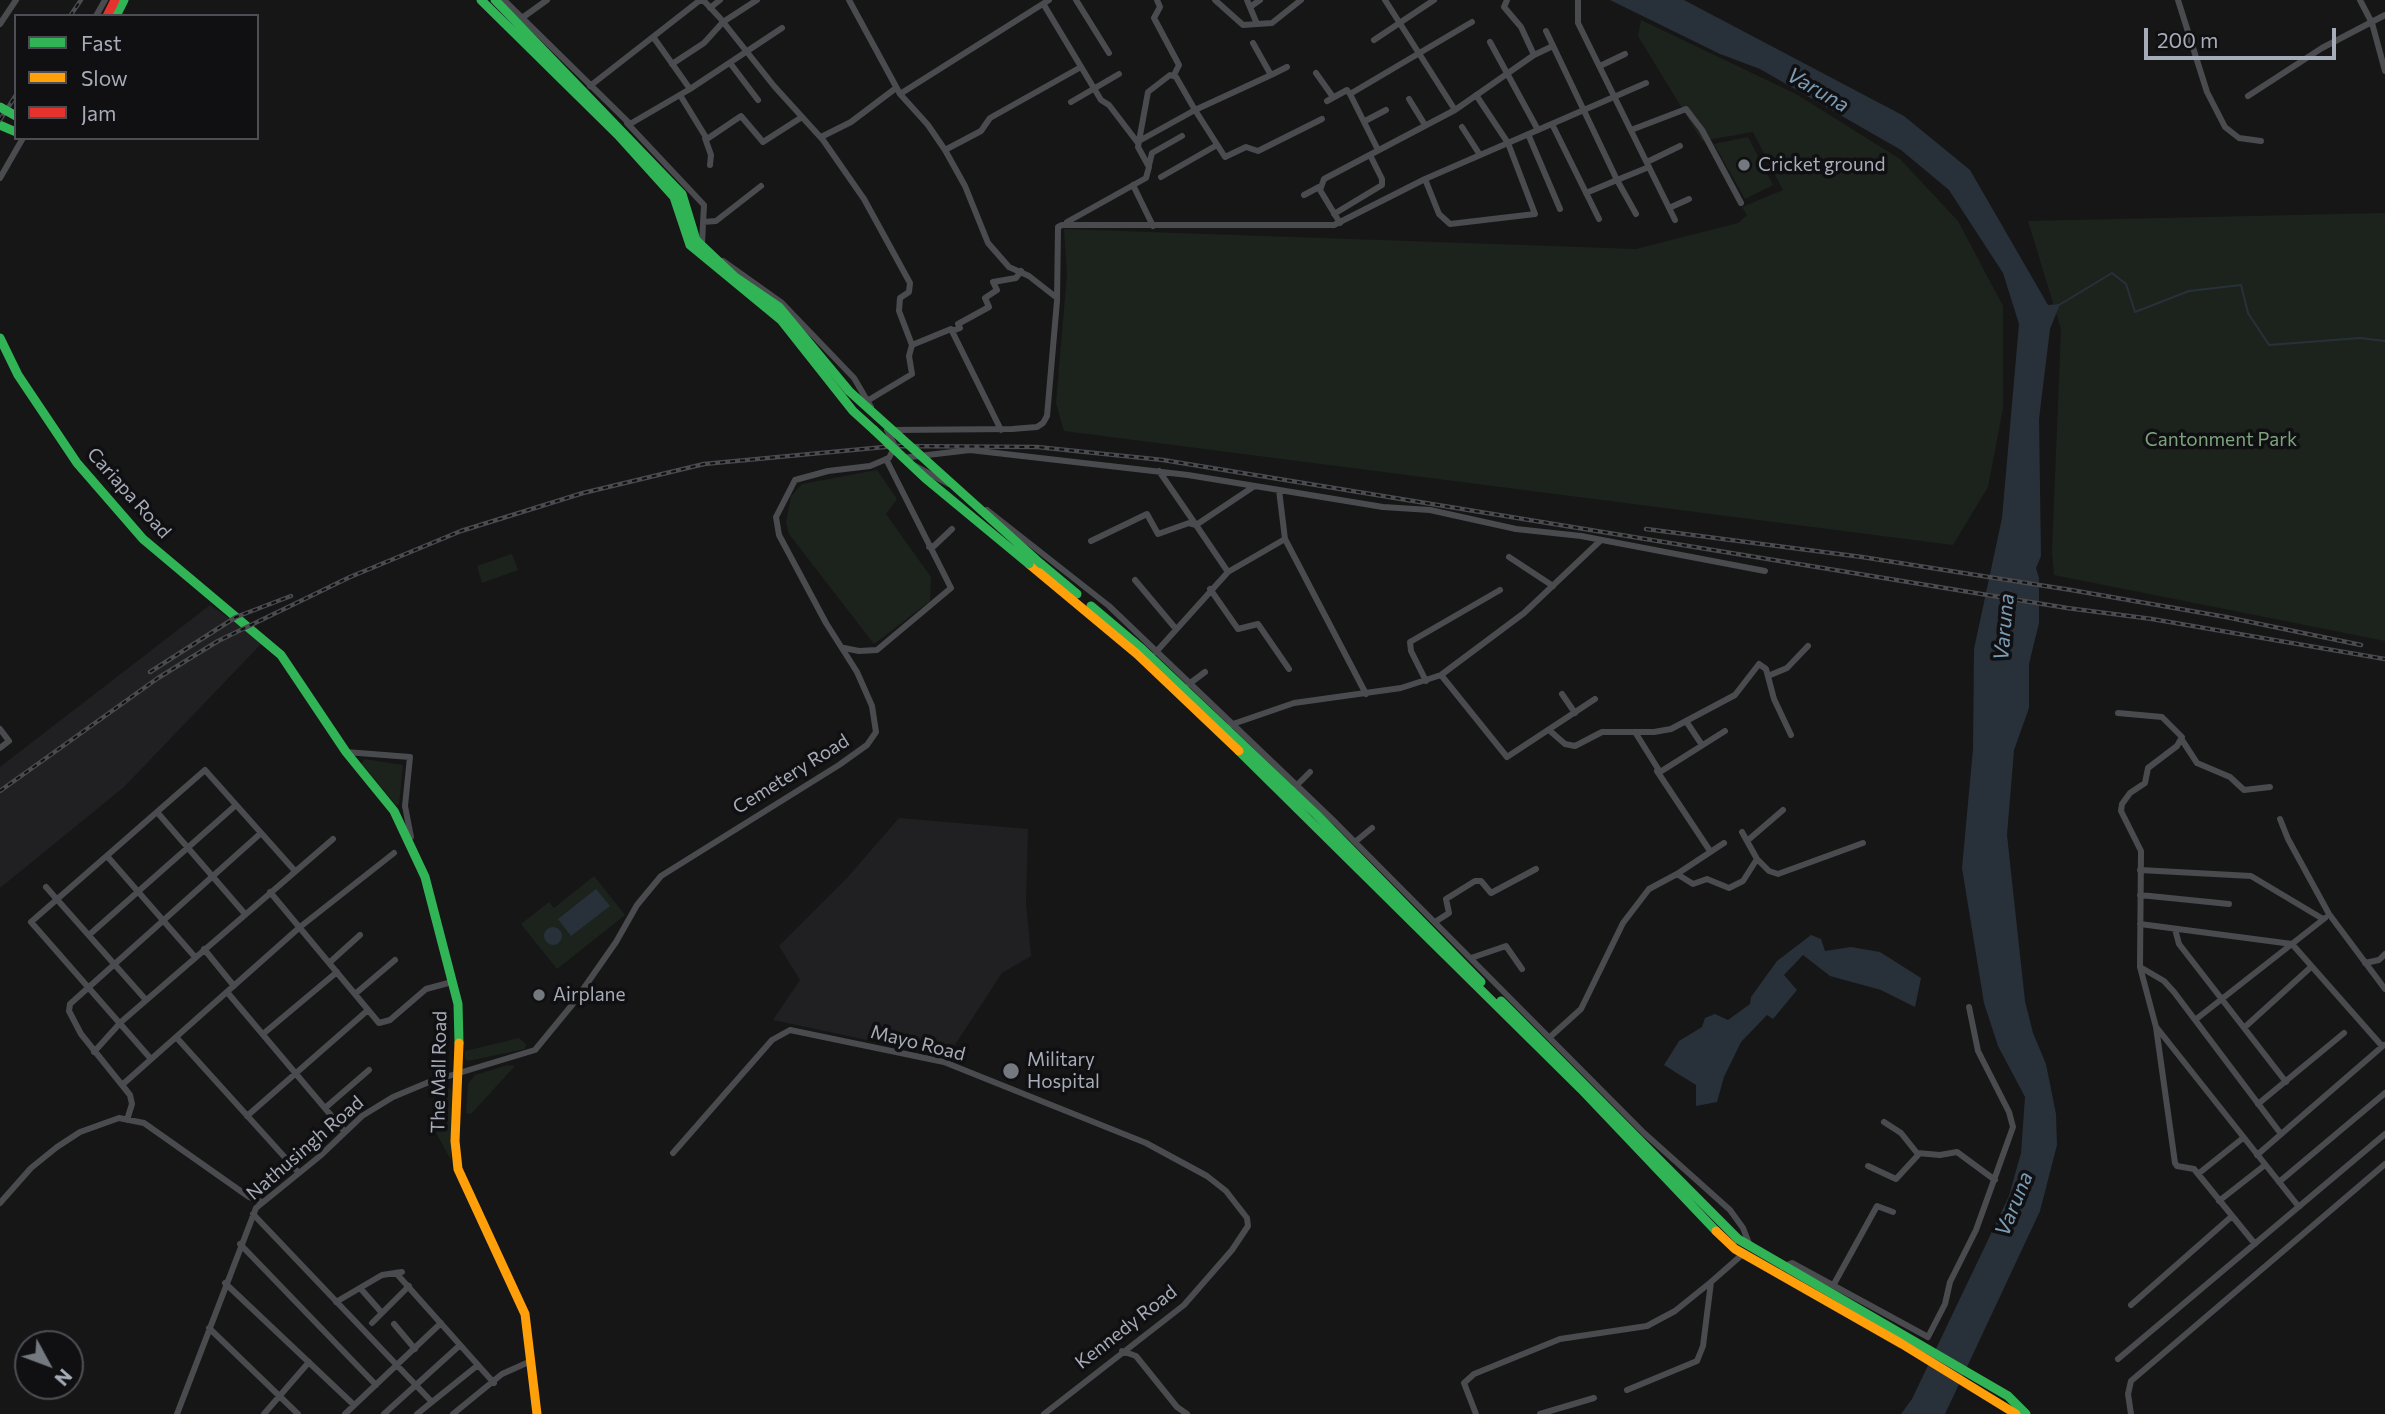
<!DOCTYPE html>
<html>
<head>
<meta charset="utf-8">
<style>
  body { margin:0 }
  #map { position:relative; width:2385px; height:1414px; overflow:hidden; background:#161616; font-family:Commissioner,sans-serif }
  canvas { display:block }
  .legend { position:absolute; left:14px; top:14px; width:245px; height:126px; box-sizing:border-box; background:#101012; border:2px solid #4c4e54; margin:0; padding:9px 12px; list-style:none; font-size:21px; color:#a6acb8 }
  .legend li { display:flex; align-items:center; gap:14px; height:35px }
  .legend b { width:35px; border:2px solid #4c4e54 }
  .north { position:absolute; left:14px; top:1330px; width:70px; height:70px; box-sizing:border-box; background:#101012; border:2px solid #4c4e54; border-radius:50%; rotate:131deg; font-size:19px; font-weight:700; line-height:28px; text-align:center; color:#a6acb8 }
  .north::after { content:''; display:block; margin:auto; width:24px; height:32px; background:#74787f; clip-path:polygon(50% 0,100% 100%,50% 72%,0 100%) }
  .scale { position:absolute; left:2144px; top:28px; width:192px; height:32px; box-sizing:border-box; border:4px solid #a6acb8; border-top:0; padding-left:9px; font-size:21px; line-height:24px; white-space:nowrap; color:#a6acb8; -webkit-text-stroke:5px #101012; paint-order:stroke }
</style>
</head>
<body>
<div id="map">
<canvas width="2385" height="1414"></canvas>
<ul class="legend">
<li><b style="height:9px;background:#30b455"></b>Fast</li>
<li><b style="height:9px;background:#ff9f0a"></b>Slow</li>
<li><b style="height:9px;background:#e5322d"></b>Jam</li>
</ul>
<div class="north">N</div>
<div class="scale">200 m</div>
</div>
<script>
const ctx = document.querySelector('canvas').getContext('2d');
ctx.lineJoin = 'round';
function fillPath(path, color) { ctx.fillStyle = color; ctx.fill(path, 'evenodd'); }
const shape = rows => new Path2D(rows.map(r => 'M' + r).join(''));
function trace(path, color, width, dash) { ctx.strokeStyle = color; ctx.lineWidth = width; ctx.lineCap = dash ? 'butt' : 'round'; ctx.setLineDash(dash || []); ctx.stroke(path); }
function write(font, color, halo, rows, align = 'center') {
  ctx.font = font + ' Commissioner,sans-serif'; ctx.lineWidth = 7; ctx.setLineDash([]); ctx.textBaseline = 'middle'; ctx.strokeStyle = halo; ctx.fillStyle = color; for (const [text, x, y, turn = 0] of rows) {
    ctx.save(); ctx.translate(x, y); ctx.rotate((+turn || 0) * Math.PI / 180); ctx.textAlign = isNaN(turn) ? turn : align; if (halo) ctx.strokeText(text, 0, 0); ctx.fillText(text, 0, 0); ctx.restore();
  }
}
fillPath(shape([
  [210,605,263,642,124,787,0,888,0,767],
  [899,818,1028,829,1026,903,1031,956,1002,973,947,1057,773,1020,800,980,779,946,847,878]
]), '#202022');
fillPath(shape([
  [1641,20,1796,94,1900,159,1958,221,2003,306,2003,408,1988,487,1953,545,1064,431,1056,403,1067,274,1064,229,1636,249,1738,223,1747,215,1742,207,1783,190,1753,132,1702,141,1638,36],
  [1748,137,1773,185,1745,199,1714,144],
  [2385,213,2385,641,2054,575,2052,552,2061,329,2028,221],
  [877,470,897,499,886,514,931,577,930,601,874,644,789,534,786,523,791,496,802,484],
  [512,554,518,570,482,583,477,566],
  [364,759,403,765,399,804,396,805,362,764],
  [594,876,625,915,557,969,521,924,549,902,554,908],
  [519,1038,526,1044,525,1049,468,1061,465,1058,465,1051],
  [508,1065,515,1066,471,1114,466,1113,468,1084,475,1075],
  [449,1087,452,1092,451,1160,435,1131]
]), '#1c231d');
fillPath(shape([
  [1610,0,1684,0,1904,116,1970,170,2048,305,2060,304,2050,329,2039,419,2041,556,2036,568,2039,578,2039,623,2029,664,2029,708,2014,750,2007,835,2025,1001,2033,1033,2046,1064,2056,1114,2057,1145,2040,1211,1945,1414,1901,1414,1912,1399,2009,1196,2021,1153,2025,1097,1998,1046,1984,1003,1962,868,1973,749,1974,649,2002,518,2019,324,2003,273,1949,190,1901,150,1760,69,1720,54],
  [596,889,610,906,571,936,558,919],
  '544 936a9 9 0 1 1 18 0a9 9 0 1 1-18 0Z',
  [1811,935,1821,939,1825,951,1851,947,1880,952,1921,978,1915,1007,1881,990,1830,976,1803,955,1784,975,1797,990,1773,1019,1767,1015,1741,1042,1724,1077,1717,1102,1696,1106,1696,1085,1664,1065,1679,1041,1702,1027,1705,1018,1715,1014,1728,1020,1750,1004,1751,997,1777,961]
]), '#283139');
trace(shape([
  [2059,305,2112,273,2126,284,2135,312,2189,291,2241,285,2248,313,2269,345,2360,338,2385,341]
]), '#283139', 2);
trace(shape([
  [504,0,630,124,690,89,782,28],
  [849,0,900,94,928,125,945,150,965,186,988,243,1009,267,1029,276,1057,298],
  [1076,0,1109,53],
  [1157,0,1160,7,1154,18,1179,65,1174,75],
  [1215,0,1243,25,1272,23,1301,0],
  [1247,0,1257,24],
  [1385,0,1455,110],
  [1507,0,1504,7,1521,27,1534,55],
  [1578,0,1578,23,1675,220],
  [2178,0,2207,92,2225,127,2239,138,2261,141],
  [2360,0,2372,23,2385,71],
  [1044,5,1101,100,1109,105,1138,143],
  [1250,7,1260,0],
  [710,8,720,0],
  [96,16,105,0],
  [522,18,547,0],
  [0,24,16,0],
  [1546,31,1617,180,1649,167],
  [654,38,690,89],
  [1374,40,1434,0],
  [1490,42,1538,130],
  [1253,43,1271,75,1287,67],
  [730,63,758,100],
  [672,64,704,43,723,22,757,0],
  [1600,66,1625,54],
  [1316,73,1333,97],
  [590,86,699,1,704,1,720,18,774,86,823,140,864,199,910,283,909,292,900,298,899,311,912,345,909,356,912,374,867,401],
  [900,94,1049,0],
  [1350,94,1472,22],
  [680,95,707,139,741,116,763,142,802,117],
  [2248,96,2322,48,2385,15],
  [1409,99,1425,125],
  [1327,101,1347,90,1350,94,1378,150],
  [1071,102,1119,74],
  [1365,121,1386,110],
  [627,123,704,205,702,243],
  [1552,124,1599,219],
  [1462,127,1480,155],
  [1631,130,1686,109,1702,130,1741,203],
  [1528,134,1560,209],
  [821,137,851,122,896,88],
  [705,138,711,155,710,165],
  [1139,141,1148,92,1170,75,1176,77,1195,110,1271,75],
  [945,150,981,131,990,118,1081,67],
  [1647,162,1680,146],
  [1149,165,1152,153,1182,136],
  [1161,177,1217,145],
  [0,178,23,138],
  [1425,179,1439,214,1450,224,1535,214,1508,143,1476,95],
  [1133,185,1153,226],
  [1586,193,1617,180,1636,214],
  [1304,195,1319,187],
  [1669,208,1689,199],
  [1334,214,1382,185,1382,179,1370,155],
  [703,222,716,221,761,186],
  [1067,222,1146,178,1149,167,1138,147,1139,141,1195,110,1225,157,1246,147,1258,151,1322,119],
  [1340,223,1320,190,1324,179,1455,110,1534,55,1553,46],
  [723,261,782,303,854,378,871,407],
  [952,331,960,328,958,324,989,307,985,298,997,290,993,282,1016,278,1021,271],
  [912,345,951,329,1001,430],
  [892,430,1012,429,1037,427,1043,423,1047,416,1057,301,1058,227,1062,225,1334,225,1425,179,1646,83],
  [902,458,970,450,1188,475,1383,507,1430,510,1516,529,1581,536,1765,571],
  [915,466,949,484],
  [1159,471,1196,525,1253,487],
  [1279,490,1285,539,1366,694],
  [987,510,1109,606,1336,823,1644,1133,1730,1210,1743,1228,1750,1246],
  [1091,541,1147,514,1158,534,1189,523,1196,525,1228,572],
  [929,547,934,546,952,529],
  [1509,557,1553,586],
  [1135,580,1176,629],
  [1210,589,1238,629,1258,624,1289,669],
  [844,648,859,651,877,650,951,588,886,459],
  [1156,652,1228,572,1285,539],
  [1441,675,1507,757,1595,699],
  [1768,676,1787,668,1808,646],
  [1426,681,1411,651,1410,642,1500,590],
  [1189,684,1205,672],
  [1562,694,1575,713],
  [2118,713,2162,717,2182,737,2177,746,2148,768,2145,783,2130,793,2122,804,2121,811,2141,851,2140,967,2164,981,2174,992,2281,1134],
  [1686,721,1702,745],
  [1230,725,1294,703,1401,688,1441,675,1524,613,1601,540],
  [0,729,9,741,0,748],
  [1549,730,1565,744,1575,746,1602,732,1654,732,1671,729,1735,695,1759,664,1766,669,1774,699,1791,735],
  [1635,732,1660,772,1725,731],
  [2182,740,2197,763,2230,777,2244,790,2270,787],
  [346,752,410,757,405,806,411,837],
  [1657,771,1710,851],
  [1296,786,1310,772],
  [157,812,245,914],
  [2280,819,2288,839,2329,914,2385,989],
  [1742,832,1757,859,1769,871,1778,874,1863,843],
  [1747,841,1783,810],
  [1355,842,1372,828],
  [107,856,195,957],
  [2140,870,2251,876,2323,919],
  [1677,874,1724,843],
  [46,887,146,1000],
  [270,892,379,1023,390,1020,426,989,452,982],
  [2140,895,2229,904],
  [1435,922,1449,913,1446,899,1475,881,1481,881,1491,893,1536,869],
  [2140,924,2292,944,2382,1046],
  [2175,929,2179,944,2286,1082],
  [89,935,236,805],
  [204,949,234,986],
  [1471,958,1506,946,1522,969],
  [329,963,360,935],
  [2365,963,2379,960,2385,954],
  [2140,967,2156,1027,2175,1163,2177,1166,2194,1169,2255,1244],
  [227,992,345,1132],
  [355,994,395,960],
  [2195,1020,2325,918],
  [2245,1027,2311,967],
  [2157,1028,2299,1207],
  [263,1034,337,972],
  [176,1037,299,1173],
  [1550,1037,1581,1009,1623,923,1649,889,1677,874,1693,884,1707,879,1729,888,1743,881,1757,859],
  [94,1052,121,1022,333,839],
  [151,1059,31,922,205,770,295,871],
  [122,1085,300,927,394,853],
  [2258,1104,2344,1033],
  [325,1108,369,1070],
  [247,1116,368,1010],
  [127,1120,132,1104,130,1095,81,1034,69,1011,70,1004,261,833],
  [1884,1122,1901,1133,1917,1153,1940,1155,1957,1152,1995,1180],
  [673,1153,772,1040,790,1030,944,1062,1146,1143,1207,1176,1226,1191,1247,1218,1248,1226,1232,1250,1184,1305,1044,1414],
  [2257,1155,2384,1045],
  [1868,1166,1896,1179,1919,1154],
  [2198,1174,2243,1138],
  [2279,1182,2385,1093],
  [2219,1201,2265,1165],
  [0,1203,31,1168,57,1147,80,1132,119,1118,144,1123,249,1197,262,1202],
  [253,1214,431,1401],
  [240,1244,376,1385],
  [1782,1267,1792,1263,1928,1337,1945,1304,1950,1282,1976,1230,2013,1127,2009,1112,1978,1051,1969,1007],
  [396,1273,494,1383],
  [225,1283,354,1405],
  [1834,1284,1877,1206,1893,1212],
  [361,1289,382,1313],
  [336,1302,382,1275,402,1272],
  [2131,1305,2231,1217],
  [372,1323,409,1286],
  [394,1324,415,1349],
  [209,1328,298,1414],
  [1122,1351,1136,1356,1177,1407,1187,1414],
  [2118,1359,2385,1134],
  [1627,1390,1697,1361,1703,1346,1711,1282,1744,1253],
  [177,1414,256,1208,320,1156,362,1116,393,1097,429,1082,535,1050,572,1005,616,942,637,905,661,876,839,765,867,745,876,732,872,706,857,672,826,623,779,535,776,517,795,480,828,471,870,466,889,458,895,446,887,430],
  [264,1414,309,1362],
  [345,1414,441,1323],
  [384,1414,459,1346],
  [417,1414,478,1365],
  [453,1414,502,1374,531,1361],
  [1476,1414,1464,1383,1474,1374,1560,1339,1647,1326,1675,1311,1711,1282],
  [1540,1414,1594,1398],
  [2131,1414,2128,1394,2131,1381,2385,1164]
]), '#4a4b4f', 6);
trace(shape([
  [481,0,618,135,674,197,690,245,781,320,853,411,874,430],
  [495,0,682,194,696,240],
  [116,16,124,0],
  [0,125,16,132],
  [0,338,18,375,77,463,143,539,281,655,346,752,394,811,425,877,458,1004,459,1043],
  [1041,564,1077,594],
  [1091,606,1142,649,1316,814,1481,982],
  [1239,751,1581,1089,1716,1231],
  [1501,1001,1738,1239,2008,1396,2026,1414]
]), '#30b455', 9);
trace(shape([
  [1029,564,1137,654,1239,751],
  [459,1043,455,1141,458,1169,525,1314,537,1414],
  [1716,1231,1735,1249,1902,1344,2016,1414]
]), '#ff9f0a', 9);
trace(shape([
  [107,16,115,0]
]), '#e5322d', 9);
const rail = shape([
  [70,16,81,0],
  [0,120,16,95],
  [1646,529,1862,557,2071,590,2226,617,2361,645],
  [150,672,236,617,291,596],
  [0,791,158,678,218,641,350,577,461,531,583,493,704,464,895,446,1037,447,1163,460,2067,608,2152,619,2385,659]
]);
trace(rail, '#4a4b4e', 4.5);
trace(rail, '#101012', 2, [5]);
trace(shape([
  [0,107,16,116],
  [696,240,735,277,779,307,849,391,1041,564],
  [874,430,925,478,1029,564]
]), '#30b455', 9);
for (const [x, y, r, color] of [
  [1744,165,7,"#74787f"],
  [539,995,7,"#74787f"],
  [1011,1071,9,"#74787f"]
]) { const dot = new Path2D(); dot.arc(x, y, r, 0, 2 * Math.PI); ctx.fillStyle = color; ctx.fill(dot); trace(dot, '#101012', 2.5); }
write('19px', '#a6acb8', '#101012', [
  ["Cricket ground",1758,165],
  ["Airplane",553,995],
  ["Military",1027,1060],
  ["Hospital",1027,1082]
], 'left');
write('19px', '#7ca47d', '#101012', [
  ["Cantonment Park",2221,440]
]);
write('19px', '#a6acb8', '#101012', [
  ["Cariapa Road",129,493,48],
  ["Cemetery Road",791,774,-32],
  ["Mayo Road",918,1043,14],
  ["The Mall Road",439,1072,-89],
  ["Nathusingh Road",305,1148,-41],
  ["Kennedy Road",1126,1327,-38]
]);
write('italic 21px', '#7b9cb5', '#101012', [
  ["Varuna",1818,90,30],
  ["Varuna",2004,627,-85],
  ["Varuna",2014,1204,-68]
]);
</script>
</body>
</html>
